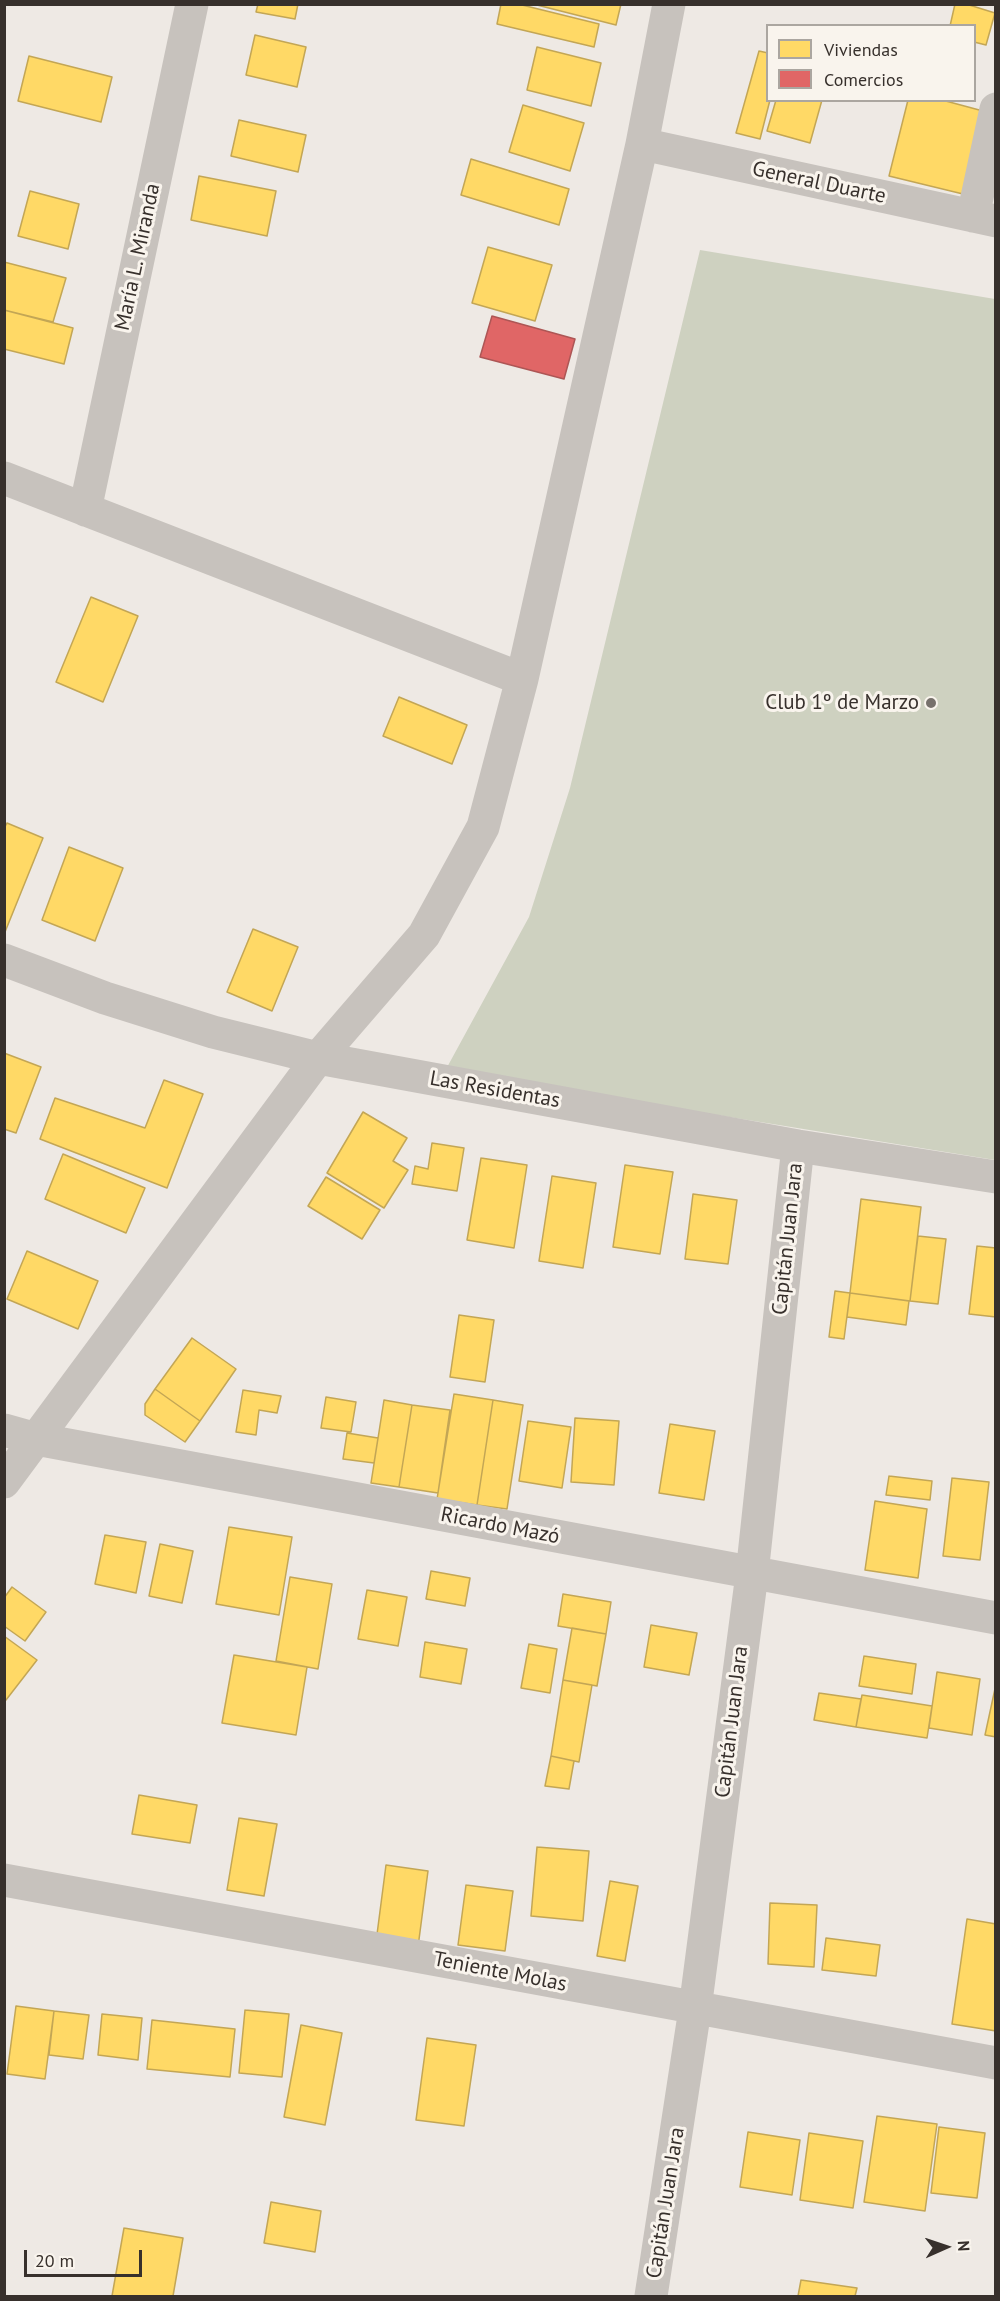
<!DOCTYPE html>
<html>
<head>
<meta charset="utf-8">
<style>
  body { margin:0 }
  #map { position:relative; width:1000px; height:2301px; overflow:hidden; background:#eee9e4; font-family:"PT Sans",sans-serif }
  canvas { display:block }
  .frame { position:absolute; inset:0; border:6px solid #37302c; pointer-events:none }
  .legend { position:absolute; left:766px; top:24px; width:210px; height:78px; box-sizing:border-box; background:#f9f4ed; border:2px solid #aba6a0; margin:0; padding:8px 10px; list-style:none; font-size:18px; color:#37302c }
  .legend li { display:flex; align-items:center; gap:12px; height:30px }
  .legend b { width:30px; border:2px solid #aba6a0 }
  .north { position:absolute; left:916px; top:2217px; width:60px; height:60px; -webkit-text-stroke:4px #f9f4ed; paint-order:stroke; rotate:87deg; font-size:16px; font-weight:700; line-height:24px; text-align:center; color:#37302c }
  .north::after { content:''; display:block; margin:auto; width:21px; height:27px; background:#37302c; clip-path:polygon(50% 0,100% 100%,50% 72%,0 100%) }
  .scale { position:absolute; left:24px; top:2250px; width:118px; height:27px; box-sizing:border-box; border:3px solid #37302c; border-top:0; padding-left:8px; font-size:18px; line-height:21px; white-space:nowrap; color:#37302c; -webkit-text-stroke:4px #f9f4ed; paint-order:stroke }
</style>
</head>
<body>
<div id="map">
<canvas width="1000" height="2301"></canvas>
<div class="frame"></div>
<ul class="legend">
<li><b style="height:16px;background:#ffd966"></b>Viviendas</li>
<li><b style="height:16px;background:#e06666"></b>Comercios</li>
</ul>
<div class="north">N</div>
<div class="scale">20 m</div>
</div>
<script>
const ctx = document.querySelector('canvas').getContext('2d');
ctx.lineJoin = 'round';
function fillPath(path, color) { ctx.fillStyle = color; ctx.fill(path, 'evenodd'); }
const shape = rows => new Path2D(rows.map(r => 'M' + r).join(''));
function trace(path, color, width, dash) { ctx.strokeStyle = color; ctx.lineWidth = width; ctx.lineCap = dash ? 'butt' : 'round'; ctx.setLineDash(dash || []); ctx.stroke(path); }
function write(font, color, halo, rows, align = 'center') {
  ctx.font = font + ' "PT Sans",sans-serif'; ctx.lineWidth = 6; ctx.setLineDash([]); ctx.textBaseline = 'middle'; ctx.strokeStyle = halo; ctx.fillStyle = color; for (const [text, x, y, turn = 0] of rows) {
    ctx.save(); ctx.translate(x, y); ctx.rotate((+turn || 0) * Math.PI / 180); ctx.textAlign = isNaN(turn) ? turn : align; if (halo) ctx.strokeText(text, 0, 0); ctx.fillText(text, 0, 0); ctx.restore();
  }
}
fillPath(shape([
  [700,250,995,299,995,1160,445,1071,529,917,570,788]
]), '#ced1c0');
const homes = shape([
  [258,4,298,4,295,19,256,12,258,4],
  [501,4,518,4,599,24,594,47,497,24,501,4],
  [533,4,621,4,616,25,533,4],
  [955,4,966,4,995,13,986,45,974,42,974,26,950,26,955,4],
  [255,35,306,47,297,87,246,75,255,35],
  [537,47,601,63,591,106,527,90,537,47],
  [759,51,768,53,768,100,770,100,760,139,736,133,759,51],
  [29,56,112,77,101,122,18,101,29,56],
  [776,100,822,100,810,143,767,131,776,100],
  [908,100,942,100,983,111,963,194,889,176,908,100],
  [523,105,584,123,570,171,509,152,523,105],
  [239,120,306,135,298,172,231,156,239,120],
  [471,159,569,189,559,225,461,195,471,159],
  [199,176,276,191,267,236,191,220,199,176],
  [30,191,79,204,68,249,18,236,30,191],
  [488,247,552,265,535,321,472,303,488,247],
  [4,262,66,278,53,322,4,310,4,262],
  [4,310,73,328,64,364,4,349,4,310],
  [91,597,138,616,103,702,56,682,91,597],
  [399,697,467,725,452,764,383,736,399,697],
  [7,823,43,838,5,932,4,828,7,823],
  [69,847,123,868,95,941,42,920,69,847],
  [253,929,298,947,272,1011,227,992,253,929],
  [4,1053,41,1067,16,1133,4,1129,4,1053],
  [164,1080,203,1094,167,1188,40,1139,55,1098,145,1128,164,1080],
  [363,1112,407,1138,393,1161,408,1170,384,1208,327,1173,363,1112],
  [432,1143,464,1148,457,1191,412,1184,415,1166,428,1169,432,1143],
  [63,1154,145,1188,126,1233,45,1199,63,1154],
  [481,1158,527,1165,514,1248,467,1240,481,1158],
  [625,1165,673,1172,660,1254,613,1247,625,1165],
  [552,1176,596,1183,583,1268,539,1261,552,1176],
  [326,1177,380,1210,362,1239,308,1206,326,1177],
  [693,1194,737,1200,728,1264,685,1259,693,1194],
  [861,1199,921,1207,910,1301,850,1293,861,1199],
  [918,1236,946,1239,938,1304,910,1301,918,1236],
  [977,1246,996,1248,996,1317,969,1314,977,1246],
  [27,1251,98,1281,78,1329,7,1299,27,1251],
  [835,1291,850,1293,844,1339,829,1337,835,1291],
  [850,1293,909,1301,906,1325,847,1317,850,1293],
  [459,1315,494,1320,485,1382,450,1377,459,1315],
  [192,1338,236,1369,200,1421,155,1389,192,1338],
  [155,1389,200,1421,185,1442,145,1415,145,1404,155,1389],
  [243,1390,281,1396,277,1413,259,1410,256,1435,236,1432,243,1390],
  [454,1394,493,1400,477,1505,437,1499,454,1394],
  [326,1397,356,1402,351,1432,321,1428,326,1397],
  [384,1400,412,1405,399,1487,371,1483,384,1400],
  [493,1400,523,1405,507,1509,477,1505,493,1400],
  [412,1405,450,1410,438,1493,399,1487,412,1405],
  [575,1418,619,1421,614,1485,571,1482,575,1418],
  [528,1421,571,1427,562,1488,519,1481,528,1421],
  [670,1424,715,1431,704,1500,659,1493,670,1424],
  [347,1433,378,1438,374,1463,343,1459,347,1433],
  [889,1476,932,1481,930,1500,886,1495,889,1476],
  [952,1478,989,1482,980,1560,943,1556,952,1478],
  [875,1501,927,1509,918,1578,865,1570,875,1501],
  [229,1527,292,1537,279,1615,216,1604,229,1527],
  [105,1535,146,1542,136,1593,95,1584,105,1535],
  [160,1544,193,1551,182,1603,149,1596,160,1544],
  [431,1571,470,1578,465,1606,426,1599,431,1571],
  [290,1577,332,1584,318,1669,276,1661,290,1577],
  [12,1587,46,1612,25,1641,4,1626,4,1598,12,1587],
  [367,1590,407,1597,398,1646,358,1639,367,1590],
  [563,1594,611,1602,606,1634,558,1626,563,1594],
  [651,1625,697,1633,689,1675,644,1667,651,1625],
  [572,1628,606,1634,597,1686,563,1680,572,1628],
  [4,1636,37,1660,6,1700,4,1699,4,1636],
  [425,1642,467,1649,461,1684,420,1677,425,1642],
  [529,1644,557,1649,550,1693,521,1688,529,1644],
  [234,1655,307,1667,296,1735,222,1723,234,1655],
  [864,1656,916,1664,912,1694,859,1686,864,1656],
  [937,1672,980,1679,972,1735,929,1728,937,1672],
  [563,1680,592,1685,579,1762,551,1756,563,1680],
  [996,1684,996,1737,985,1735,996,1684],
  [819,1693,861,1699,856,1727,814,1720,819,1693],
  [862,1695,932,1706,927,1738,856,1727,862,1695],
  [551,1756,574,1761,569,1789,545,1786,551,1756],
  [139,1795,197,1805,190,1843,132,1834,139,1795],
  [239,1818,277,1824,264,1896,227,1890,239,1818],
  [537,1847,589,1851,583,1921,531,1916,537,1847],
  [386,1865,428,1871,418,1947,376,1942,386,1865],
  [610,1881,638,1886,625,1961,597,1956,610,1881],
  [466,1885,513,1891,505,1951,458,1945,466,1885],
  [770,1903,817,1905,814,1967,768,1964,770,1903],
  [967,1919,996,1924,996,2031,952,2024,967,1919],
  [826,1938,880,1945,876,1976,822,1970,826,1938],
  [16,2006,54,2011,45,2079,7,2074,16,2006],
  [245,2010,289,2014,282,2077,239,2073,245,2010],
  [54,2011,89,2015,83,2059,49,2055,54,2011],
  [102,2014,142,2018,138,2060,98,2055,102,2014],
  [152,2020,235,2029,230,2077,147,2069,152,2020],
  [301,2025,342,2033,325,2125,284,2117,301,2025],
  [427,2038,476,2045,464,2126,416,2120,427,2038],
  [877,2116,937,2124,925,2211,864,2202,877,2116],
  [939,2127,985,2133,977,2198,931,2193,939,2127],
  [748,2132,800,2140,792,2195,740,2187,748,2132],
  [809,2133,863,2141,853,2208,800,2200,809,2133],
  [271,2202,321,2211,315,2252,264,2243,271,2202],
  [124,2228,183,2238,173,2296,112,2296,124,2228],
  [801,2280,857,2288,855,2296,798,2296,801,2280]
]);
fillPath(homes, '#ffd966');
trace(homes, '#c3a655', 1.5);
const shops = shape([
  [492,316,575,339,564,379,480,357,492,316]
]);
fillPath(shops, '#e06666');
trace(shops, '#ad5655', 1.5);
trace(shape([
  [642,144,996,221],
  [973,216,996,109],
  [4,478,522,679],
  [85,510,192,4],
  [4,960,105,998,213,1032,318,1058,798,1146,996,1177],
  [4,1430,36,1439,996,1618],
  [4,1482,318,1058,424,935,483,827,522,679,642,144,669,4],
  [4,1880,996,2063],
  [651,2296,695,2009,752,1574,798,1146]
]), '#c7c2bd', 33);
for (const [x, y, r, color] of [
  [931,703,6,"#77716c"]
]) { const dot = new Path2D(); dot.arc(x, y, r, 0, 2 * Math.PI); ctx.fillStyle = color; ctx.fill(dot); trace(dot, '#f9f4ed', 2); }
write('21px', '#37302c', '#f9f4ed', [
  ["General Duarte",819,183,12],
  ["María L. Miranda",138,257,-78],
  ["Las Residentas",495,1090,10],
  ["Capitán Juan Jara",788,1239,-84],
  ["Ricardo Mazó",500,1526,11],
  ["Capitán Juan Jara",732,1722,-83],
  ["Teniente Molas",500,1972,11],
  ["Capitán Juan Jara",666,2203,-81]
]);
write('21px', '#37302c', '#f9f4ed', [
  ["Club 1º de Marzo",919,703]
], 'right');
</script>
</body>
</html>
